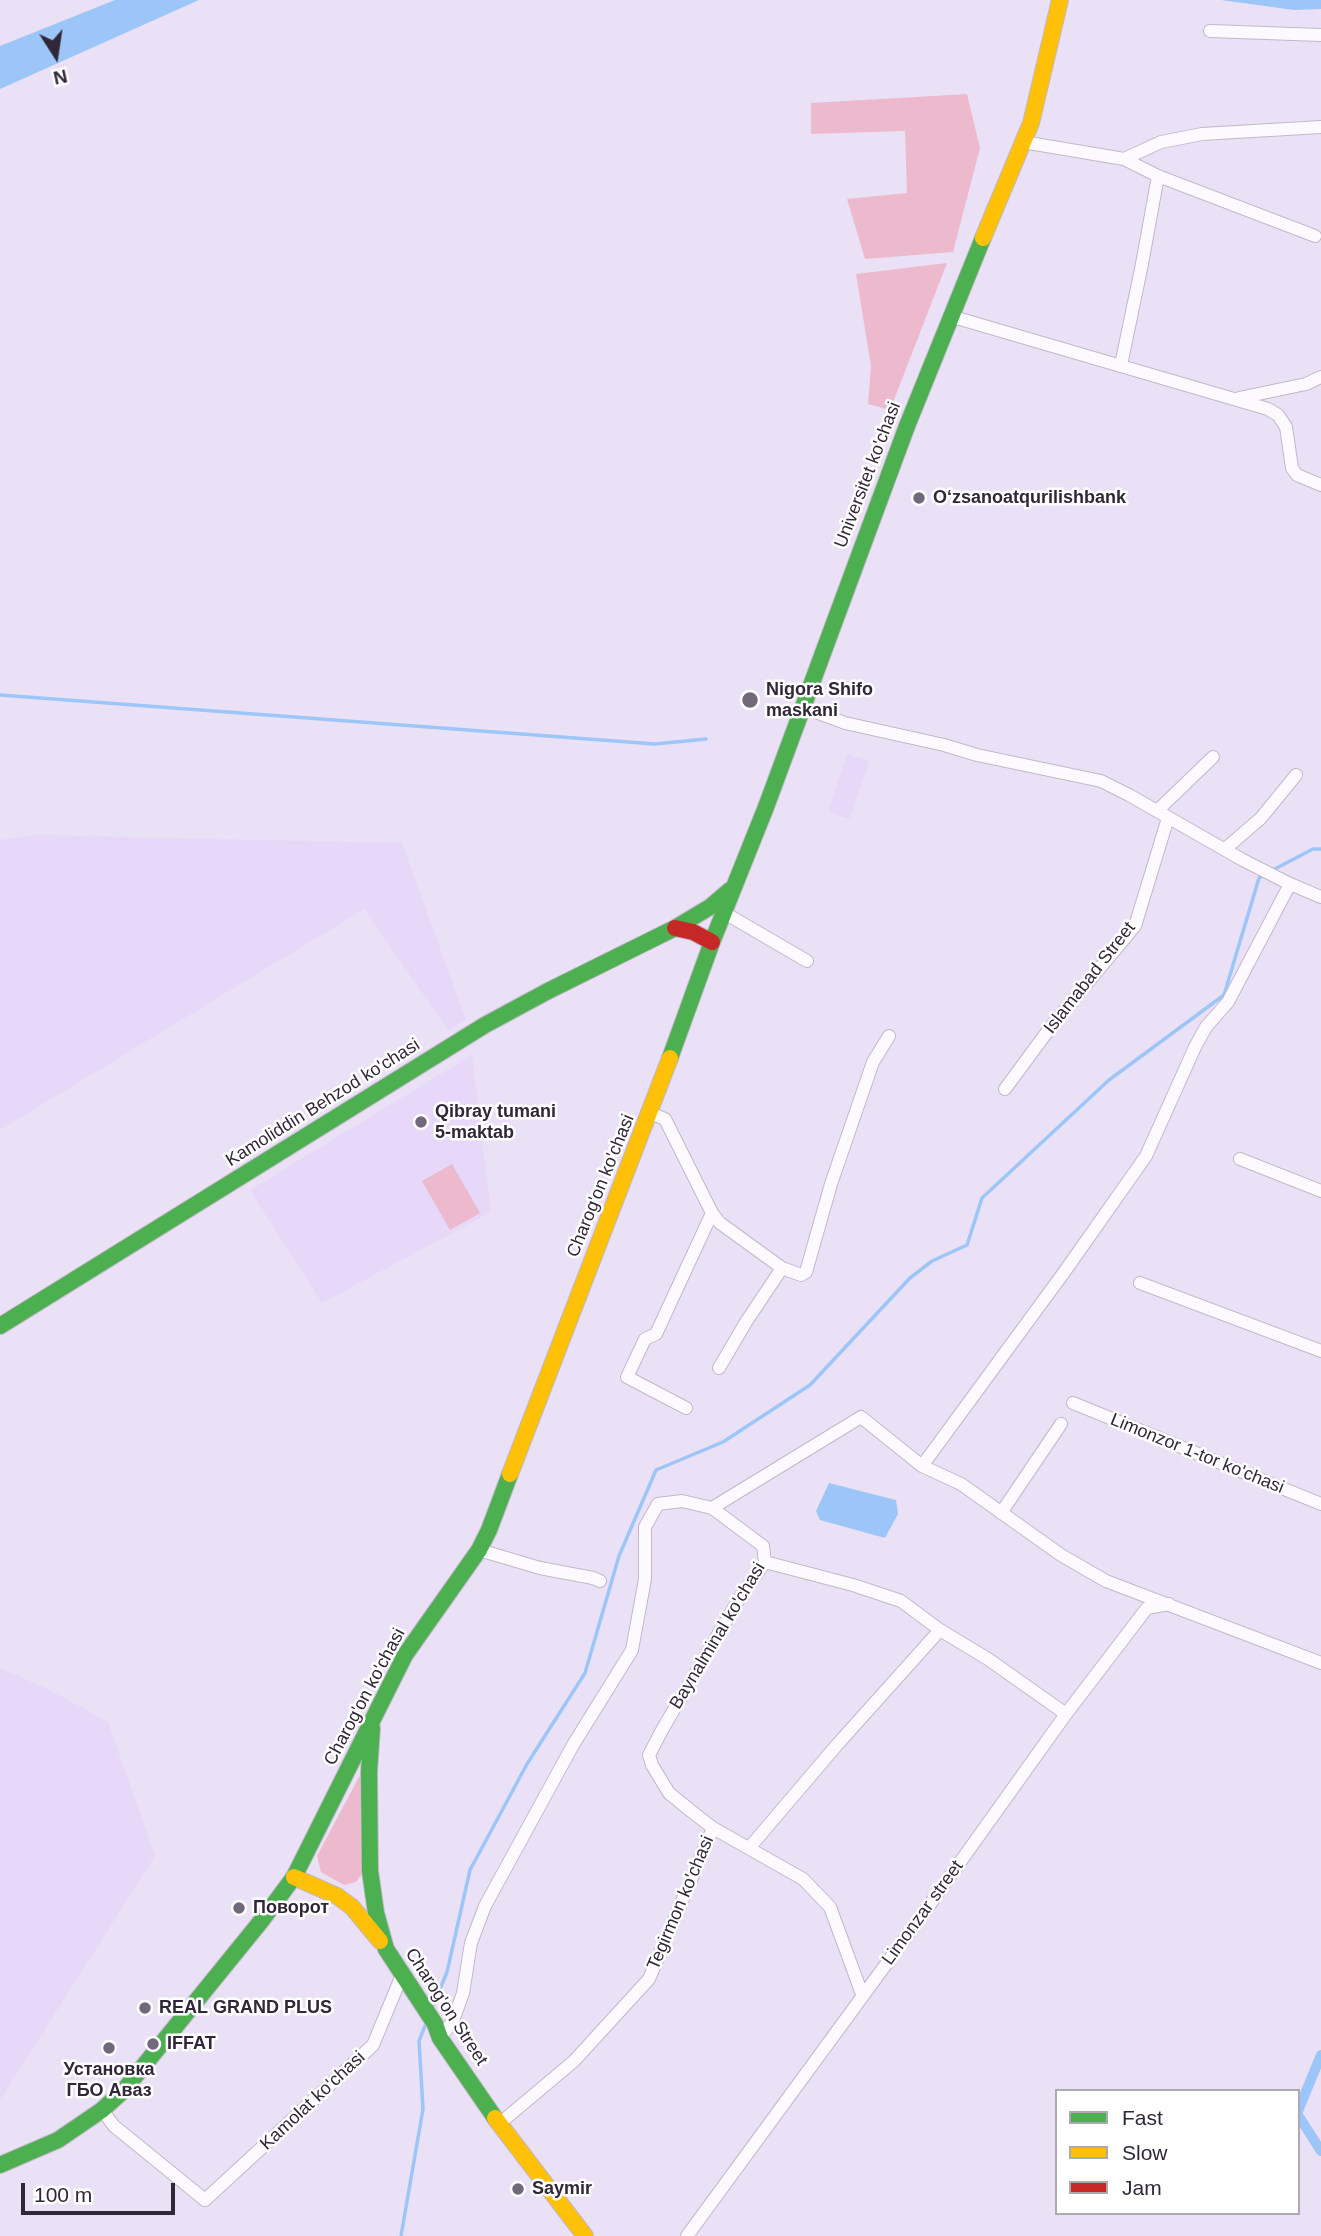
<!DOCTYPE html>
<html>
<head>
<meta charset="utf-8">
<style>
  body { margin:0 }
  #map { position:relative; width:1321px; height:2236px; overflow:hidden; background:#ebe1f6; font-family:Helvetica,sans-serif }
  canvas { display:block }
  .legend { position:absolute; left:1055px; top:2089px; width:245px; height:126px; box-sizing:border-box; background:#fff; border:2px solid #aca9b0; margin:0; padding:9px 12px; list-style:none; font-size:21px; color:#302739 }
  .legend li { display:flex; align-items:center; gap:14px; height:35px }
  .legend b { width:35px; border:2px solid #aca9b0 }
  .north { position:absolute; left:21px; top:21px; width:70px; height:70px; -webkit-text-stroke:5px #fff; paint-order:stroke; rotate:168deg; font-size:19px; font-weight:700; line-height:28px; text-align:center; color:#302739 }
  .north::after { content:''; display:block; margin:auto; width:24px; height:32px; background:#302739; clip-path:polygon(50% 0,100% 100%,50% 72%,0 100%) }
  .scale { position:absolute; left:21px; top:2183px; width:154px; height:32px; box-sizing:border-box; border:4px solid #302739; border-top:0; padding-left:9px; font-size:21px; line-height:24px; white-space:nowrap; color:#302739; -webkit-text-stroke:5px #fff; paint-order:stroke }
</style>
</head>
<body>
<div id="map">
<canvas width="1321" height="2236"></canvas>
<ul class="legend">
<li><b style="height:9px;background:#4caf50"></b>Fast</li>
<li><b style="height:9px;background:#ffc107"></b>Slow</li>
<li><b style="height:9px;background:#c62828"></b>Jam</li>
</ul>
<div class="north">N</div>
<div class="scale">100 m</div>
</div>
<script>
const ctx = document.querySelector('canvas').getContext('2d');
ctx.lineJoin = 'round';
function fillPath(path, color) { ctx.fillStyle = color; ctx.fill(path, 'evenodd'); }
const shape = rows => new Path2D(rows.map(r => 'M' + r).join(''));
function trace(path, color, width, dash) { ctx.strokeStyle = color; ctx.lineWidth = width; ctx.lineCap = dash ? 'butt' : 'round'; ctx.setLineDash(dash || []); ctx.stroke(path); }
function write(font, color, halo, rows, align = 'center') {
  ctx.font = font + ' Helvetica,sans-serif'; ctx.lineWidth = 5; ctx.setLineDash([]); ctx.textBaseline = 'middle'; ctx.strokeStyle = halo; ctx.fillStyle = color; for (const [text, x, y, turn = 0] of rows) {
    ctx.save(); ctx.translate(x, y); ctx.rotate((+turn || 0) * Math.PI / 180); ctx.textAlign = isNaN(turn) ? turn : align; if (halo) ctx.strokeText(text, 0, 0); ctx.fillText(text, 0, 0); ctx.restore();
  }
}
fillPath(shape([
  [847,754,869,761,850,819,828,812],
  [31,835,402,843,466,1020,448,1030,364,909,0,1130,0,840],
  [472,1055,491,1212,322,1303,250,1190],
  [0,1668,48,1689,108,1722,155,1856,0,2100]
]), '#e7d7f8');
fillPath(shape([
  [967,94,980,148,953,252,865,259,847,199,907,193,905,131,811,134,811,103],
  [947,263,890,410,868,404,871,366,856,274],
  [452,1164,480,1213,450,1230,422,1181],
  [360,1775,361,1875,356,1882,344,1885,321,1872,317,1856]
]), '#ecbacc');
fillPath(shape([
  [115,0,199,0,0,89,0,46],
  [1221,0,1321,0,1321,9,1294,10],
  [829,1483,896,1500,898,1514,885,1538,820,1520,816,1511]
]), '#9cc6f7');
trace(shape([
  [0,695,655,744,706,739],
  [1271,871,1313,849,1321,849],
  [431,2011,447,1972,470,1870,527,1764,585,1673,619,1556,656,1470,723,1442,810,1385,910,1278,932,1261,967,1245,982,1198,1109,1080,1224,995,1259,878,1264,875],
  [401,2236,423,2109,419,2041,427,2021]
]), '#9cc6f7', 3.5);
trace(shape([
  [1298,2111,1321,2055],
  [1298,2115,1321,2151]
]), '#9cc6f7', 10);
const street = shape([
  [1210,31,1321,35],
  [1023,142,1124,159,1161,142,1202,134,1321,127],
  [1124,159,1158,176,1315,236],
  [950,316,1268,409,1278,415,1286,427,1292,468,1297,475,1321,485],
  [1121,365,1142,264,1158,176],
  [1239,398,1306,384,1321,377],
  [802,707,845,723,944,745,977,755,1101,781,1129,795,1241,859,1288,883,1321,897],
  [1157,811,1213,757],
  [1225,849,1261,818,1296,775],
  [723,912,807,961],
  [1005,1089,1053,1024,1135,926,1168,818],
  [650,1113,665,1119,712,1213,720,1223,782,1268,801,1275,806,1272,831,1184,873,1062,889,1036],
  [1240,1159,1321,1191],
  [1140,1283,1321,1351],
  [719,1368,746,1322,782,1268],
  [1073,1403,1321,1504],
  [686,1408,627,1377,645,1339,656,1334,712,1213],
  [922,1466,1065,1271,1146,1156,1195,1047,1206,1027,1228,1002,1290,884],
  [712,1508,861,1417,922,1466,961,1484,1061,1555,1106,1581,1321,1663],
  [1001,1513,1061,1424],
  [479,1550,540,1568,593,1578,600,1581],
  [765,1562,853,1585,901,1601,940,1630,988,1659,1066,1714],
  [750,1847,836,1746,940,1630],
  [440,2038,453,2021,463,1993,471,1943,485,1906,573,1745,632,1650,645,1579,645,1527,658,1504,682,1501,712,1508,763,1546,765,1562,739,1599,662,1730,649,1755,652,1765,669,1793,691,1811,713,1828,803,1879,830,1907,862,1994],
  [102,2110,114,2126,205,2200,373,2045,402,1975],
  [499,2124,574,2061,649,1979,713,1828],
  [687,2236,928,1907,1066,1714,1147,1608,1169,1604]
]);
const fast = shape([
  [670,1058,712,942,766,807,907,426,983,238],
  [0,1326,485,1025,548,991,675,928,710,907,730,890],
  [372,1728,369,1772,370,1871,376,1913,386,1949,435,2024,440,2038,495,2118],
  [0,2165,58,2140,102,2110,124,2090,262,1920,294,1877,405,1655,479,1550,489,1530,510,1474]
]);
const slow = shape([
  [983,238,1031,123,1060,0],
  [510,1474,670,1058],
  [294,1877,337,1896,352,1907,380,1941],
  [495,2118,585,2236]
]);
const jam = shape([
  [675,928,693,932,712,942]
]);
trace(street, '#c1b8c9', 14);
trace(fast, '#c1b8c9', 18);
trace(slow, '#c1b8c9', 18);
trace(jam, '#c1b8c9', 18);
trace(street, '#fcfafe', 12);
trace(fast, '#4caf50', 16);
trace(slow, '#ffc107', 16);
trace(jam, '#c62828', 16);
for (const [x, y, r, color] of [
  [919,498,7,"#71687b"],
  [750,700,9,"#71687b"],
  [421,1122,7,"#71687b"],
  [239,1908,7,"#71687b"],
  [145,2008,7,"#71687b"],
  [153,2044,7,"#71687b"],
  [109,2048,7,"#71687b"],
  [518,2189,7,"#71687b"]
]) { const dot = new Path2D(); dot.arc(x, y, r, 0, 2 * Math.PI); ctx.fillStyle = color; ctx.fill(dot); trace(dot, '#fff', 2.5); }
write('18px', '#302739', '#fff', [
  ["Universitet ko'chasi",868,475,-69],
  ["Islamabad Street",1090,978,-52],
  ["Kamoliddin Behzod ko'chasi",323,1103,-32],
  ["Charog'on ko'chasi",601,1186,-68],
  ["Limonzor 1-tor ko'chasi",1197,1454,22],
  ["Baynalminal ko'chasi",718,1636,-59],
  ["Charog'on ko'chasi",365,1697,-62],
  ["Tegirmon ko'chasi",681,1903,-67],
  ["Limonzar street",923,1913,-54],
  ["Charog'on Street",446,2007,57],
  ["Kamolat ko'chasi",313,2101,-43]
]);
write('bold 18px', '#302739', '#fff', [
  ["Oʻzsanoatqurilishbank",933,498],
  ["Nigora Shifo",766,690],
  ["maskani",766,711],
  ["Qibray tumani",435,1112],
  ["5-maktab",435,1133],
  ["Поворот",253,1908],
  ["REAL GRAND PLUS",159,2008],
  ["IFFAT",167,2044],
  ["Установка",109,2070,"center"],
  ["ГБО Аваз",109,2091,"center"],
  ["Saymir",532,2189]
], 'left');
</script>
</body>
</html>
